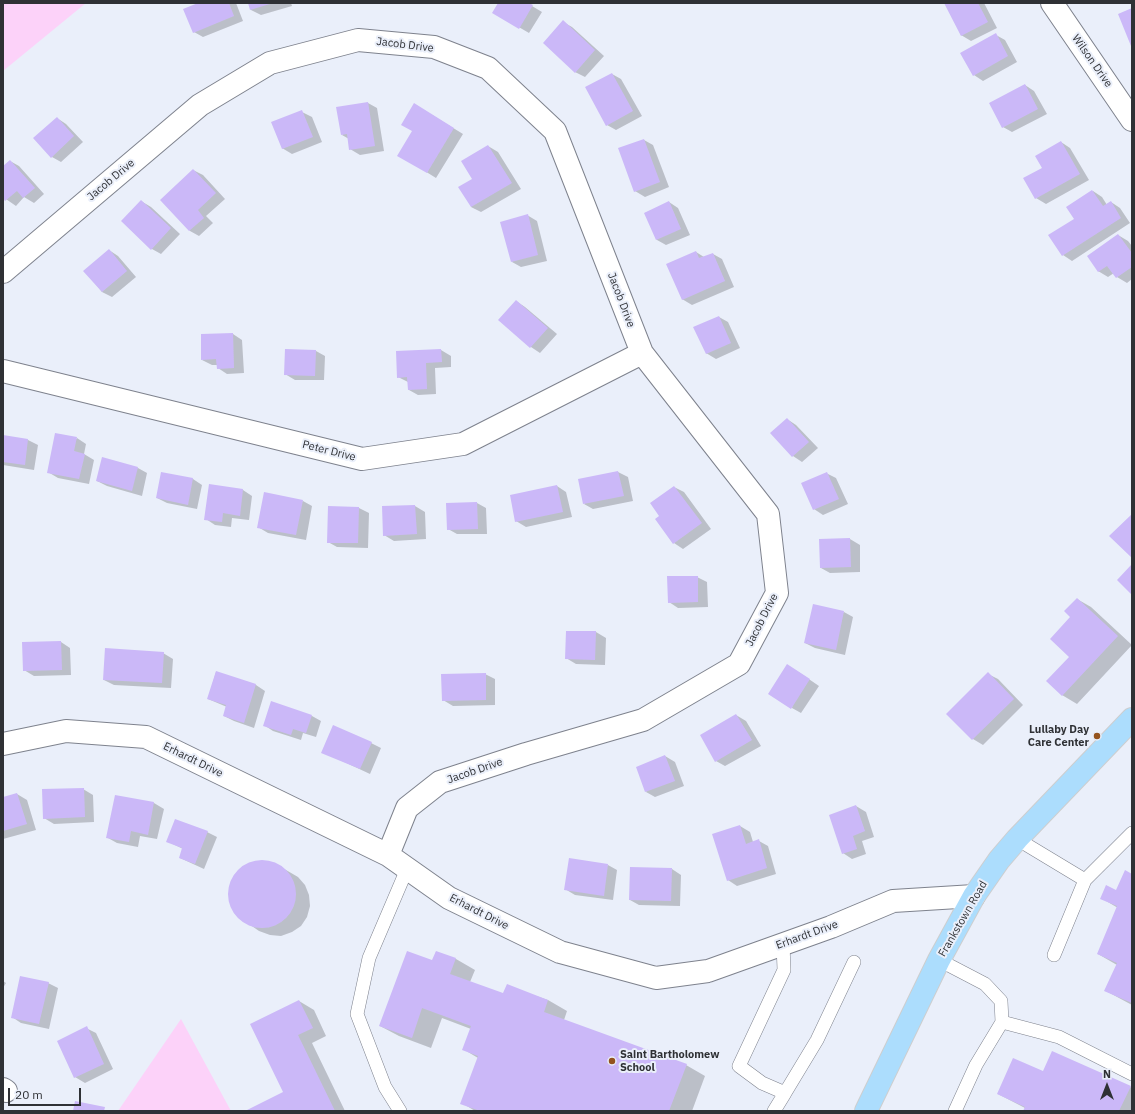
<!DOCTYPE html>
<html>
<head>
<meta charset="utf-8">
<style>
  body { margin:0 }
  #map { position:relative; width:1135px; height:1114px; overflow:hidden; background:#eaeffa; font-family:"IBM Plex Sans",sans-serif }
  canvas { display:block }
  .frame { position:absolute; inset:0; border:4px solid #2f3135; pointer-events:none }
  .north { position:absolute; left:1087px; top:1066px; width:40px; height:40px; -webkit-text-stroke:3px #eaeffa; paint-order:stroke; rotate:0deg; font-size:11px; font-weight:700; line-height:16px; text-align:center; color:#2f3135 }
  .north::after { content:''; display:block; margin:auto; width:14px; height:18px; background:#2f3135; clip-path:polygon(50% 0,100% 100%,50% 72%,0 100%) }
  .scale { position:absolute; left:8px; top:1088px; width:73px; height:18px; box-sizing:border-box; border:2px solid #2f3135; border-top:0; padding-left:5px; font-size:12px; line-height:14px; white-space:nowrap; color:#2f3135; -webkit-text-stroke:3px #eaeffa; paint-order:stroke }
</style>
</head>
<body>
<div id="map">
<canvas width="1135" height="1114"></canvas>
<div class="frame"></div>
<div class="north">N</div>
<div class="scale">20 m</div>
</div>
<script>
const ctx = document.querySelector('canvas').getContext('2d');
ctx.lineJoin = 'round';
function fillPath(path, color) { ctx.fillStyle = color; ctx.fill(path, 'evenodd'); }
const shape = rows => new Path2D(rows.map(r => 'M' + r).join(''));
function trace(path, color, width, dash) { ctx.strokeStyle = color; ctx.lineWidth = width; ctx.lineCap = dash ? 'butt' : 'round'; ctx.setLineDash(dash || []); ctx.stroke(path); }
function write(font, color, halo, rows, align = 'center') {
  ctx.font = font + ' "IBM Plex Sans",sans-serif'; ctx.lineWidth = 4; ctx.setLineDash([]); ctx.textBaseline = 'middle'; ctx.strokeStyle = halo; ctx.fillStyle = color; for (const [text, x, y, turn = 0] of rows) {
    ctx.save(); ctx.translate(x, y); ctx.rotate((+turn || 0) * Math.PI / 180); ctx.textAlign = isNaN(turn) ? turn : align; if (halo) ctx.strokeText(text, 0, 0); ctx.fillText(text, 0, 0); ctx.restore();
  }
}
fillPath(shape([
  [3,3,86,3,3,71],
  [181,1019,231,1111,118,1111]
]), '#fcd2f9');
fillPath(shape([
  [201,3,236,3,243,21,203,37,194,32],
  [249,3,291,3,292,6,261,15,251,10],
  [499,3,527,3,542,12,529,33,493,12],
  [947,3,984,3,997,28,971,41,961,35],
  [563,22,572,27,604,56,585,77,575,72],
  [996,35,1005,40,1017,62,983,81,974,75],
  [612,74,621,79,642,116,616,130,607,125],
  [1025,85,1034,91,1047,114,1012,132,1003,127],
  [368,103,377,108,384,151,360,155,350,149,349,139,342,135],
  [414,104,463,134,436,178,399,155,413,131],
  [302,112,312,117,322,142,292,154,282,148],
  [57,118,66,124,83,142,61,162,52,157],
  [644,140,653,145,669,187,645,197,635,191],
  [1061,142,1070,148,1089,180,1046,204,1036,198,1025,179,1043,168],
  [488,146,498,152,521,189,481,212,471,207,473,179],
  [10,161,19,166,44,194,34,203,24,197,16,206,3,197,3,167],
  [193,170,203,175,225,199,206,216,213,223,199,236,190,231,161,200],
  [1093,191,1102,197,1107,205,1111,202,1120,208,1130,223,1072,261,1063,255,1075,219],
  [141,201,151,207,180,234,161,254,152,249],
  [669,202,678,208,690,235,666,245,657,240,645,213],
  [527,215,537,221,547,261,521,267,512,262],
  [1118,235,1128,241,1132,246,1132,279,1127,283,1117,277,1114,273,1108,277,1098,271],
  [109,250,118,256,136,277,112,297,102,292,85,271],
  [696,252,704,257,713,254,722,259,734,287,692,305,682,299],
  [516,301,525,307,557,334,540,353,531,347,500,320],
  [719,317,728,322,740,348,716,359,706,353],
  [233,334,242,340,244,373,227,374,218,368,217,365,212,365,202,360],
  [441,350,451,356,451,367,435,368,436,394,418,395,409,390,408,382,398,377,397,352],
  [316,351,325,356,324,380,295,380,285,374],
  [787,419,796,425,818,448,802,462,793,456],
  [3,436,28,440,38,445,34,470,3,465],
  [77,438,86,444,84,454,94,460,89,484,58,478,48,472],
  [138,468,147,473,142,496,107,486,97,481],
  [618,472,628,477,633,501,593,509,584,504],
  [162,473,193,479,202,485,197,509,167,503,157,498],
  [826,473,836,478,848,504,823,515,814,509],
  [210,485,243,490,252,496,249,520,232,518,231,527,215,525,206,519],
  [557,486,566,492,572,517,526,527,516,521],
  [674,487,684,492,711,529,683,549,674,543,661,517],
  [303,501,312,506,306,540,268,533,258,527],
  [477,503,486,508,487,534,457,534,448,529],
  [415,506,425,512,426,539,394,541,384,535],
  [329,507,359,508,369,513,368,548,337,547,328,542],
  [850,539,860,545,860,572,830,573,821,568,820,540],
  [697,577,707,582,708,607,678,608,669,602],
  [1077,599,1091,607,1132,645,1077,704,1062,695,1071,657,1071,617],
  [844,612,853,617,845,655,815,648,805,643],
  [567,632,596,632,606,638,605,665,576,664,566,658],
  [61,642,70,648,71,675,34,676,24,670],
  [163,653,173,659,171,688,114,685,104,680],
  [797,671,819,686,801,713,792,708],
  [216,672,256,685,265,691,254,728,234,721,224,716,227,707,208,699],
  [485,674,495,679,495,705,453,706,443,700],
  [988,674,998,679,1023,705,983,745,973,739,947,714],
  [736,715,746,721,761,746,725,766,716,761],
  [312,716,321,721,316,737,303,733,301,740,273,731,264,725],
  [371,743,381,748,370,774,323,752],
  [665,756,675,762,684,786,655,797,646,792],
  [83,789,93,795,94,822,54,824,44,818],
  [17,794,27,800,36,830,3,839,3,798],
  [116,796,154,803,164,809,157,839,140,836,138,847,117,843,108,838],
  [856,806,866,812,874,837,862,841,866,854,852,859,843,853],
  [740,826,750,832,753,842,759,841,768,846,776,874,737,886,728,880],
  [207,832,217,837,204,869,180,858,183,849,167,841],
  [263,861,274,863,298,877,305,885,309,895,310,906,307,917,301,926,292,932,281,936,270,935,259,931,236,915,231,905,229,894,231,883,236,874,243,867,253,862],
  [608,865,617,870,613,900,575,895,565,889],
  [672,869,681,875,680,906,639,905,630,900],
  [1132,875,1132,1005,1106,991,1117,965,1098,954,1118,908,1101,898,1117,891],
  [436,952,456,959,475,970,470,982,504,995,507,986,548,1000,567,1011,564,1020,686,1065,705,1076,692,1111,475,1111,462,1103,478,1058,463,1049,471,1029,442,1018,431,1048,399,1036,380,1026,433,962],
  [3,981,6,983,3,988],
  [48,983,58,988,49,1029,21,1023,12,1017],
  [299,1001,314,1010,326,1036,312,1043,345,1111,248,1111,285,1092],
  [86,1028,96,1033,113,1069,85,1083,75,1077],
  [1044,1072,1130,1087,1132,1088,1132,1111,1024,1111,1025,1108,998,1094]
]), '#0003');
fillPath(shape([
  [198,3,229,3,234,16,193,33,183,9],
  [248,3,273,3,250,10],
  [498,3,529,3,533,5,519,29,492,13],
  [944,3,978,3,988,22,961,36],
  [1132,8,1132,46,1131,46,1118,14],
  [563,20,595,50,575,73,543,43],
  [996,33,1008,56,973,76,960,53],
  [612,73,633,111,606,126,585,87],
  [1025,84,1038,109,1002,128,989,103],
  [368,102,375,146,349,150,347,134,341,135,336,107],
  [414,103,454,128,427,173,397,156,412,131,401,125],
  [302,110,313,137,282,149,271,122],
  [57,117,74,136,51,158,33,138],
  [644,139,660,182,634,192,618,148],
  [1061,141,1080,174,1035,199,1023,178,1042,168,1035,156],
  [488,145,512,183,471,207,458,187,472,179,461,161],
  [10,160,35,188,23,198,17,191,5,201,3,198,3,166],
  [193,169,216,193,198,210,204,218,189,231,160,200],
  [1092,190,1103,206,1111,201,1121,218,1062,256,1048,235,1074,219,1066,207],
  [141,200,171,228,151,250,121,221],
  [669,201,681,229,656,240,644,213],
  [528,214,538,255,511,262,500,222],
  [1118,234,1132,253,1132,267,1116,278,1107,266,1098,272,1087,256],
  [109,249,127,271,102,292,83,271],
  [696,251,699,258,713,253,725,281,682,300,666,264],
  [516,300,548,328,530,348,498,320],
  [719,316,731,343,706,354,693,327],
  [233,333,234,368,217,369,216,359,201,360,201,334],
  [285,349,316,350,315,376,284,375],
  [441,349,442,362,426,363,427,389,408,390,407,377,397,378,396,351],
  [787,418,809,442,792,457,770,433],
  [55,433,77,437,74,451,85,454,79,479,47,473],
  [3,435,28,439,25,465,3,462],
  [102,457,138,467,132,491,96,481],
  [618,471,624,496,583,504,578,479],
  [161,472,193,478,188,505,156,498],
  [827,472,839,499,813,510,801,483],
  [209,484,243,489,240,516,223,513,222,522,204,520],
  [557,485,563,512,515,522,510,495],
  [674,486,702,523,673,544,655,519,659,516,650,503],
  [264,492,303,500,296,535,257,528],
  [477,502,478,529,447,530,446,503],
  [415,505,417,534,383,536,382,506],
  [328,506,359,507,358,543,327,543],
  [1132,514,1132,558,1109,536],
  [850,538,851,567,820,568,819,539],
  [1132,564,1132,595,1117,580],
  [667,576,698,576,698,602,668,603],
  [1077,598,1118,636,1062,696,1046,681,1069,657,1050,639,1070,617,1064,611],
  [813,604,844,611,836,650,804,643],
  [566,631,596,631,595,660,565,659],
  [61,641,62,670,23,671,22,642],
  [105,648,164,652,162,683,103,680],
  [787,664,810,679,791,709,768,694],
  [216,671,256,684,244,723,223,716,226,705,207,699],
  [988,672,1014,699,972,740,946,714],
  [486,673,486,700,442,701,441,674],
  [271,701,312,715,306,733,293,729,291,735,263,726],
  [736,714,752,740,715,762,700,735],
  [333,725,372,742,360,769,321,753],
  [665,755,675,781,645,792,636,767],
  [84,788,85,817,43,819,42,789],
  [17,793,27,824,3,831,3,797],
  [115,795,154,802,148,835,131,831,129,842,106,838],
  [856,805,865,831,853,836,857,849,842,854,829,815],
  [175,819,208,831,195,864,179,858,182,848,166,842],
  [740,825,746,844,759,839,767,868,727,881,712,834],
  [569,858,608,864,604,896,564,890],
  '228 894a34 34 0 1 1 68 0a34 34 0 1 1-68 0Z',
  [630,867,672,868,671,901,629,900],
  [1125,870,1132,874,1132,1003,1104,991,1117,963,1097,954,1117,906,1100,899,1106,885,1116,890],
  [407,951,432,960,436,951,456,958,450,974,503,993,507,984,548,1000,544,1012,687,1064,669,1111,480,1111,460,1104,478,1056,462,1050,471,1026,422,1008,412,1038,379,1026],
  [20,976,49,982,39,1024,11,1018],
  [299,1000,313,1028,298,1035,335,1111,245,1111,283,1092,250,1024],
  [87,1026,104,1064,74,1078,57,1041],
  [1052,1051,1131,1086,1119,1111,1023,1111,1025,1107,997,1094,1013,1058,1043,1071],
  [75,1101,105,1107,104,1111,73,1111]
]), '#cbb8f8');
const lane = shape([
  [1017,839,1085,880,1054,955],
  [1085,880,1132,833],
  [783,944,784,970,739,1066,762,1083,785,1093,817,1040,854,962],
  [939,960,985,984,1001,1001,1002,1022,976,1065,955,1111],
  [1002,1022,1059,1037,1132,1074],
  [400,1111,385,1087,357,1014,369,958,407,869],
  [774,1111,785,1093]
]);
const street = shape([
  [1052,3,1132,120],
  [3,272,200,105,270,63,358,40,434,47,488,68,555,131,642,353,768,514,777,593,739,664,643,720,526,754,440,782,407,808,388,855],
  [3,371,362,459,463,444,642,353],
  [3,744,66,731,146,737,388,855,449,898,560,952,656,978,708,971,831,927,893,901,974,896],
  [3,1089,6,1091]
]);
const primary = shape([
  [866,1111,939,960,974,896,999,860,1017,839,1132,719]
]);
trace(lane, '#7e828d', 14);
trace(street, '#7e828d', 24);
trace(primary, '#cdcecf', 24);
trace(lane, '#fff', 13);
trace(street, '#fff', 22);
trace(primary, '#acddfd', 22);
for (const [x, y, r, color] of [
  [1097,736,4,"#94531e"],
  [612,1061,4,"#94531e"]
]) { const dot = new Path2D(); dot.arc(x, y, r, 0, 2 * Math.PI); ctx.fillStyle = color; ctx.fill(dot); trace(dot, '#eaeffa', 1.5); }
write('11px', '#2f3135', '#eaeffa', [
  ["Jacob Drive",405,45,7],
  ["Wilson Drive",1092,61,55],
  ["Jacob Drive",111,180,-40],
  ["Jacob Drive",621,300,69],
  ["Peter Drive",329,451,14],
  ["Jacob Drive",762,620,-63],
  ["Erhardt Drive",193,760,26],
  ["Jacob Drive",475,771,-19],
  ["Erhardt Drive",479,912,27],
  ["Frankstown Road",963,919,-60],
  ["Erhardt Drive",807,935,-20]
]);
write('bold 11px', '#2f3135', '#eaeffa', [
  ["Lullaby Day",1089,730],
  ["Care Center",1089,743],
  ["Saint Bartholomew",620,1055,"left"],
  ["School",620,1068,"left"]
], 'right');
</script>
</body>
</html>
